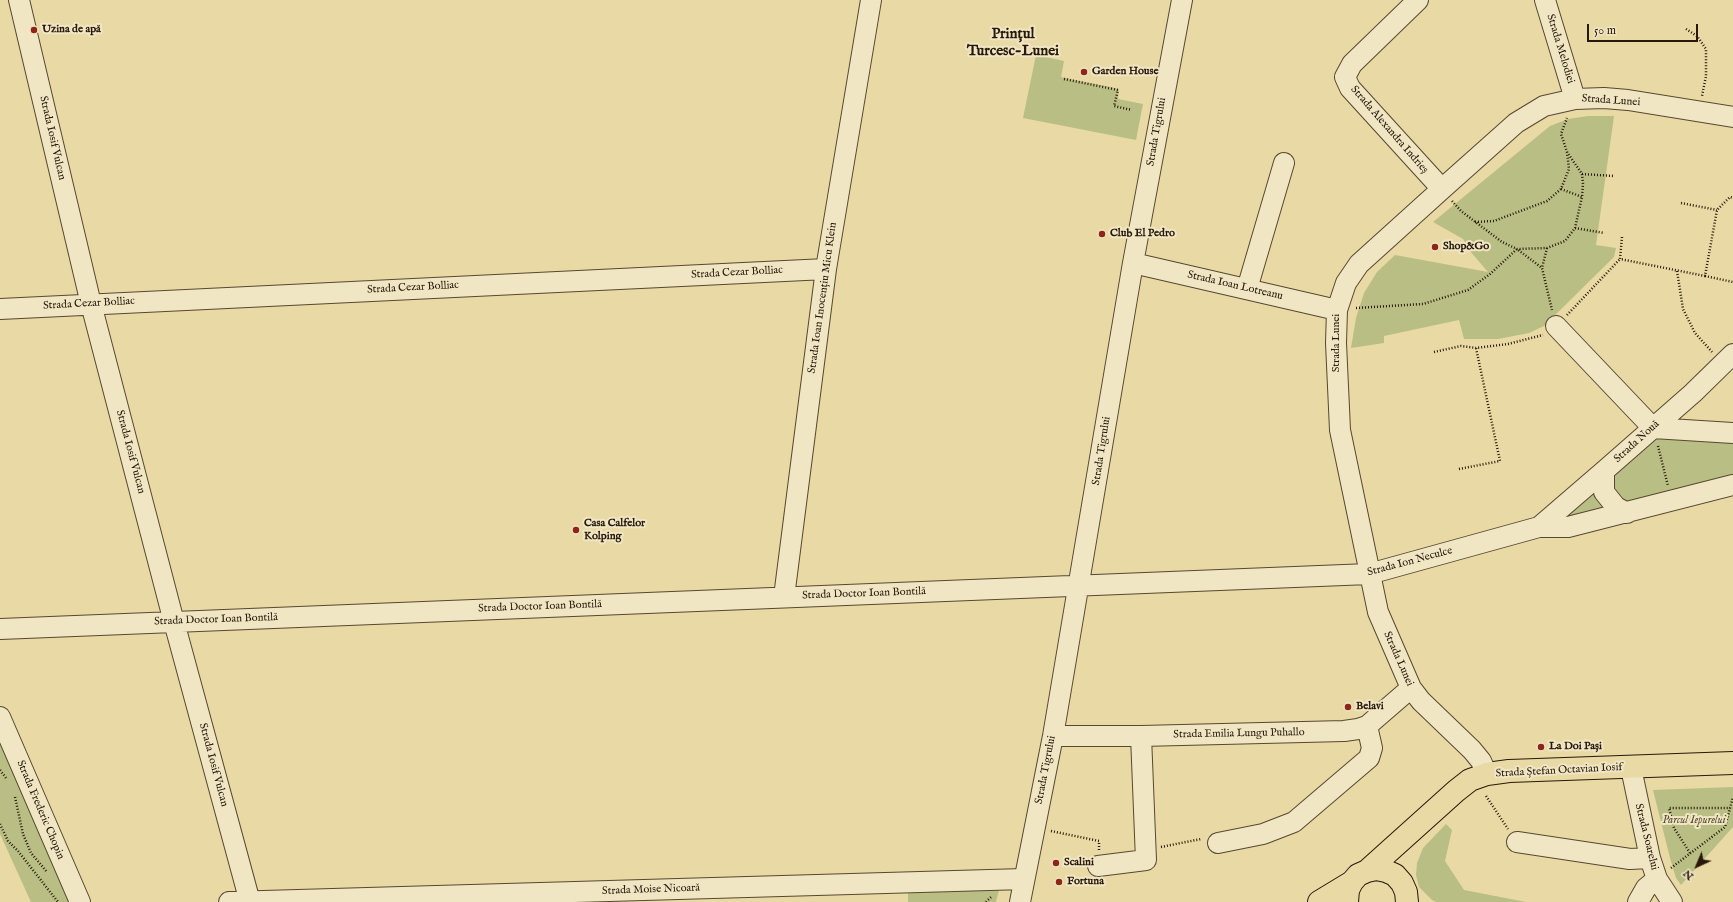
<!DOCTYPE html>
<html>
<head>
<meta charset="utf-8">
<style>
  body { margin:0 }
  #map { position:relative; width:1733px; height:902px; overflow:hidden; background:#e8d9a5; font-family:"IM FELL English",serif }
  canvas { display:block }
  .north { position:absolute; left:1677px; top:846px; width:40px; height:40px; -webkit-text-stroke:3px #f0e6c4; paint-order:stroke; rotate:224deg; font-size:11px; font-weight:700; line-height:16px; text-align:center; color:#271809 }
  .north::after { content:''; display:block; margin:auto; width:14px; height:18px; background:#271809; clip-path:polygon(50% 0,100% 100%,50% 72%,0 100%) }
  .scale { position:absolute; left:1587px; top:24px; width:111px; height:18px; box-sizing:border-box; border:2px solid #271809; border-top:0; padding-left:5px; font-size:12px; line-height:14px; white-space:nowrap; color:#271809; -webkit-text-stroke:3px #f0e6c4; paint-order:stroke }
</style>
</head>
<body>
<div id="map">
<canvas width="1733" height="902"></canvas>
<div class="north">N</div>
<div class="scale">50 m</div>
</div>
<script>
const ctx = document.querySelector('canvas').getContext('2d');
ctx.lineJoin = 'round';
function fillPath(path, color) { ctx.fillStyle = color; ctx.fill(path, 'evenodd'); }
const shape = rows => new Path2D(rows.map(r => 'M' + r).join(''));
function trace(path, color, width, dash) { ctx.strokeStyle = color; ctx.lineWidth = width; ctx.lineCap = dash ? 'butt' : 'round'; ctx.setLineDash(dash || []); ctx.stroke(path); }
function write(font, color, halo, rows, align = 'center') {
  ctx.font = font + ' "IM FELL English",serif'; ctx.lineWidth = 4; ctx.setLineDash([]); ctx.textBaseline = 'middle'; ctx.strokeStyle = halo; ctx.fillStyle = color; for (const [text, x, y, turn = 0] of rows) {
    ctx.save(); ctx.translate(x, y); ctx.rotate((+turn || 0) * Math.PI / 180); ctx.textAlign = isNaN(turn) ? turn : align; if (halo) ctx.strokeText(text, 0, 0); ctx.fillText(text, 0, 0); ctx.restore();
  }
}
fillPath(shape([
  [1036,55,1064,61,1061,77,1119,89,1118,99,1143,104,1136,140,1023,118],
  [1588,116,1614,116,1596,245,1616,248,1614,257,1544,326,1529,333,1498,339,1464,339,1459,320,1384,336,1384,343,1351,348,1356,318,1364,293,1377,272,1395,255,1488,272,1470,251,1463,239,1433,222,1550,126,1568,119],
  [1660,435,1733,439,1733,475,1729,479,1566,519,1565,514],
  [0,738,71,902,31,902,0,834],
  [1733,787,1733,827,1681,885,1676,878,1670,858,1653,790],
  [1446,824,1452,830,1445,861,1464,890,1526,902,1436,902,1432,900,1419,887,1416,875,1417,863,1423,848],
  [999,890,996,902,908,902,908,891]
]), '#b9be84');
const minor = shape([
  [19,0,91,304,174,622,250,902],
  [1418,0,1352,64,1345,77,1350,88,1442,189],
  [1545,0,1575,99],
  [1133,263,1337,310],
  [1247,289,1284,163],
  [0,309,826,269],
  [1556,326,1653,428,1733,433],
  [1604,471,1604,492,1616,507,1627,513],
  [1539,527,1604,471,1693,393,1733,354],
  [784,597,826,269,871,0],
  [0,629,1369,574,1539,527,1568,527,1733,485],
  [0,717,80,902],
  [1053,736,1141,736,1344,731,1358,729,1367,726,1411,688],
  [1631,768,1650,858,1657,879,1672,902],
  [1487,774,1481,761,1472,750,1421,701,1411,688,1378,612,1340,430,1336,343,1337,310,1346,283,1359,264,1442,189,1516,123,1544,106,1575,99,1604,98,1628,100,1733,117],
  [1517,842,1630,859,1650,858],
  [1218,843,1263,834,1294,822,1369,758,1372,748,1367,726],
  [1098,866,1146,860,1141,736],
  [229,902,1024,879],
  [1020,902,1053,736,1133,263,1182,0],
  [1638,902,1646,888,1657,879]
]);
const major = shape([
  [1367,871,1456,791,1470,780,1487,774,1509,771,1733,763],
  [1319,902,1352,882],
  [1347,902,1348,890,1352,882,1358,875,1367,871,1376,869,1386,871,1395,875,1402,883,1406,892,1407,902]
]);
trace(minor, '#574830', 22);
trace(major, '#271809', 24);
trace(shape([
  [1686,29,1697,36,1706,49,1706,76,1702,96],
  [1064,79,1118,90,1114,106,1132,110],
  [1582,174,1614,176],
  [1561,189,1582,197],
  [1452,201,1461,211,1502,242,1517,249,1547,248,1565,241,1575,228,1582,197,1583,184,1582,174,1567,152,1561,134,1567,118],
  [1681,203,1717,210],
  [1475,222,1494,221,1547,201,1561,189,1569,169,1567,152],
  [1575,228,1604,233],
  [1622,237,1620,259,1705,276,1717,210,1730,197,1733,198],
  [1547,248,1542,268,1552,310],
  [1677,271,1683,309,1695,333,1712,352],
  [1705,276,1733,282],
  [1356,308,1423,304,1468,290,1490,274,1517,249,1542,268],
  [1567,315,1620,259],
  [1434,352,1461,346,1476,348,1508,344,1543,335],
  [1658,446,1668,486],
  [1459,469,1500,461,1476,348],
  [0,770,6,778],
  [1486,796,1508,829],
  [15,797,23,834,31,853,47,872],
  [0,824,8,841,18,851,58,902],
  [1051,831,1099,841,1099,850],
  [1161,847,1201,839],
  [1690,853,1674,828,1669,808,1730,808],
  [1671,868,1725,827,1733,797],
  [986,902,991,897]
]), '#271809', 2.5, [1, 2]);
trace(minor, '#f0e6c4', 20);
trace(major, '#e8d9a5', 22);
for (const [x, y, r, color] of [
  [34,30,4,"#8f2418"],
  [1084,72,4,"#8f2418"],
  [1102,234,4,"#8f2418"],
  [1435,247,4,"#8f2418"],
  [576,530,4,"#8f2418"],
  [1348,707,4,"#8f2418"],
  [1541,747,4,"#8f2418"],
  [1056,863,4,"#8f2418"],
  [1059,882,4,"#8f2418"]
]) { const dot = new Path2D(); dot.arc(x, y, r, 0, 2 * Math.PI); ctx.fillStyle = color; ctx.fill(dot); trace(dot, '#f0e6c4', 1.5); }
write('bold 11px', '#271809', '#f0e6c4', [
  ["Uzina de apă",42,30],
  ["Garden House",1092,72],
  ["Club El Pedro",1110,234],
  ["Shop&Go",1443,247],
  ["Casa Calfelor",584,524],
  ["Kolping",584,537],
  ["Belavi",1356,707],
  ["La Doi Pași",1549,747],
  ["Scalini",1064,863],
  ["Fortuna",1067,882]
], 'left');
write('11px', '#271809', '#f0e6c4', [
  ["Strada Melodiei",1560,49,73],
  ["Strada Lunei",1611,101,4],
  ["Strada Alexandra Indrieș",1389,130,49],
  ["Strada Tigrului",1157,132,-80],
  ["Strada Iosif Vulcan",52,138,77],
  ["Strada Cezar Bolliac",737,273,-3],
  ["Strada Ioan Lotreanu",1235,286,13],
  ["Strada Cezar Bolliac",413,288,-3],
  ["Strada Ioan Inocențiu Micu Klein",823,298,-82],
  ["Strada Cezar Bolliac",89,304,-3],
  ["Strada Lunei",1337,343,-90],
  ["Strada Nouă",1637,442,-42],
  ["Strada Tigrului",1102,451,-81],
  ["Strada Iosif Vulcan",130,452,75],
  ["Strada Ion Neculce",1410,562,-15],
  ["Strada Doctor Ioan Bontilă",864,594,-2],
  ["Strada Doctor Ioan Bontilă",540,607,-2],
  ["Strada Doctor Ioan Bontilă",216,620,-2],
  ["Strada Lunei",1398,659,66],
  ["Strada Emilia Lungu Puhallo",1239,734,-1],
  ["Strada Iosif Vulcan",213,765,75],
  ["Strada Tigrului",1046,770,-79],
  ["Strada Ștefan Octavian Iosif",1559,771,-3],
  ["Strada Frederic Chopin",40,810,67],
  ["Strada Soarelui",1646,837,76],
  ["Strada Moise Nicoară",651,890,-2]
]);
write('italic 11px', '#534a2e', '#f0e6c4', [
  ["Parcul Iepurelui",1694,821]
]);
write('bold 15px', '#271809', '#f0e6c4', [
  ["Prințul",1013,35],
  ["Turcesc-Lunei",1013,52]
]);
</script>
</body>
</html>
